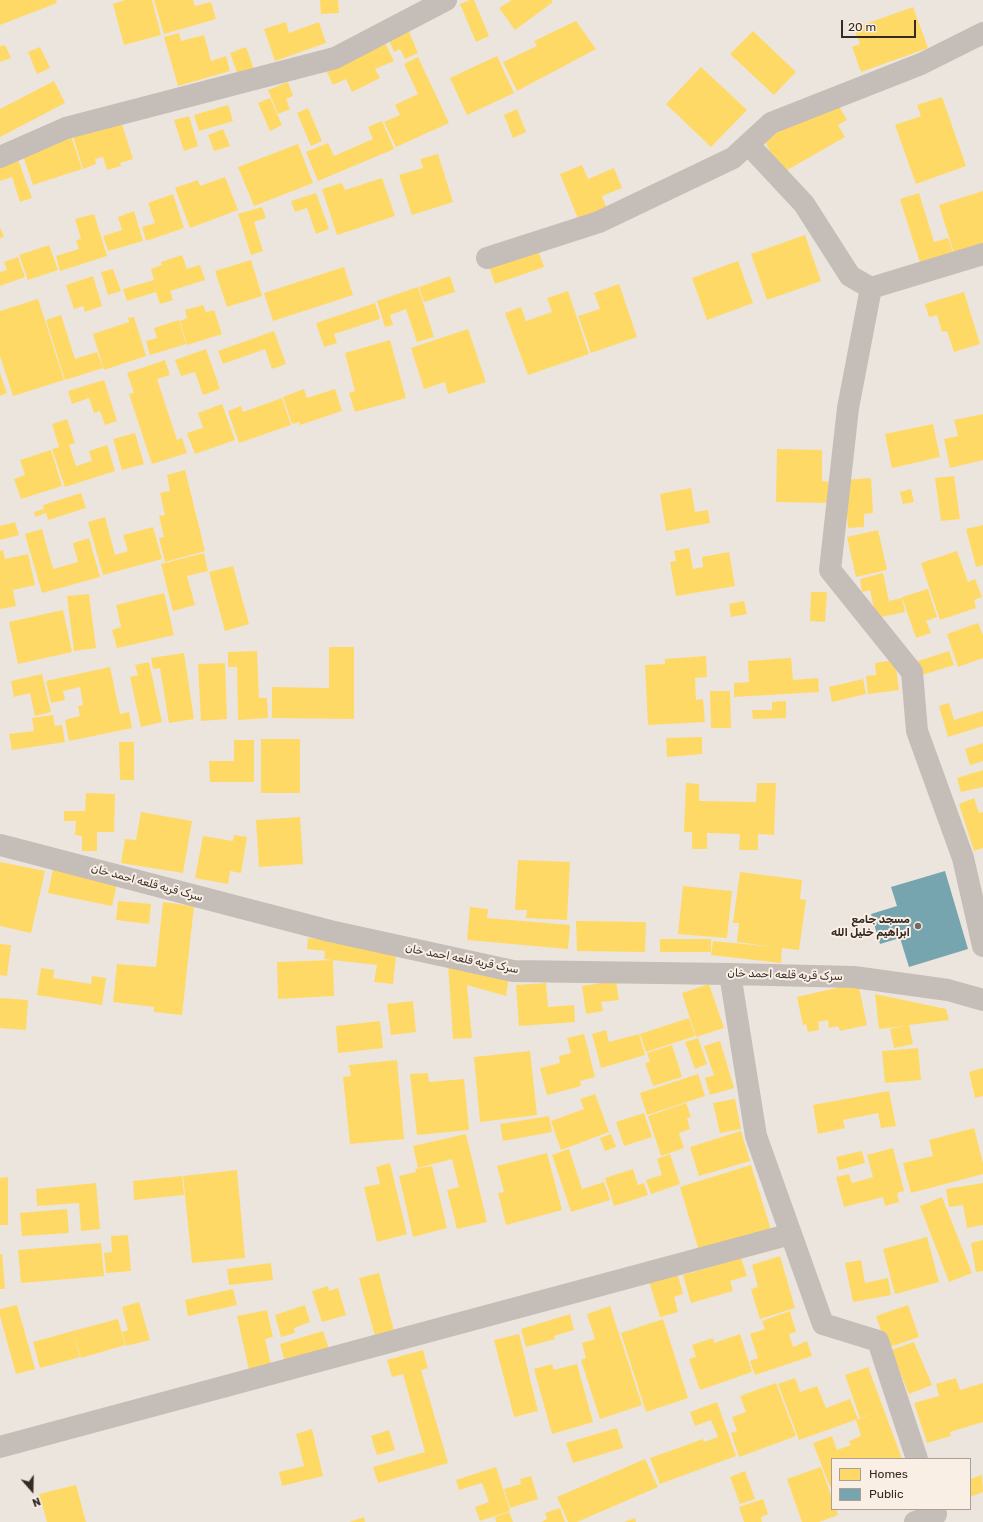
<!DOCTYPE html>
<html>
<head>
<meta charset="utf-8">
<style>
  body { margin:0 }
  #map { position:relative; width:983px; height:1522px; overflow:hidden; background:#ece5de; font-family:Rubik,sans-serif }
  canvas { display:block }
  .legend { position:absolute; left:831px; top:1458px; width:140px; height:52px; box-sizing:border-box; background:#f9efe4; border:1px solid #aba098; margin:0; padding:5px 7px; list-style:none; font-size:12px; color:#352a26 }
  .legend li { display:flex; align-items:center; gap:8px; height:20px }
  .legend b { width:20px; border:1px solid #aba098 }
  .north { position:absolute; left:12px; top:1470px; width:40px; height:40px; -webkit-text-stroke:3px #f9efe4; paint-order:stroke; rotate:160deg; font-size:11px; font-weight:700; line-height:16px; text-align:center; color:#352a26 }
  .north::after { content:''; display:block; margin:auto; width:14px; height:18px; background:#352a26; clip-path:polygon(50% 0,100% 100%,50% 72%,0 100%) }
  .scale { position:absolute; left:841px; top:20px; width:75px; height:18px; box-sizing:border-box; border:2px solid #352a26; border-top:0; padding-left:5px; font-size:12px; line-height:14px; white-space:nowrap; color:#352a26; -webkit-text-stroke:3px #f9efe4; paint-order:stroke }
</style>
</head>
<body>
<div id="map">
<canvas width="983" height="1522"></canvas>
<ul class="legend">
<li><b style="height:11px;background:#ffd966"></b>Homes</li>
<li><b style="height:11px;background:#76a5af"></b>Public</li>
</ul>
<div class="north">N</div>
<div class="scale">20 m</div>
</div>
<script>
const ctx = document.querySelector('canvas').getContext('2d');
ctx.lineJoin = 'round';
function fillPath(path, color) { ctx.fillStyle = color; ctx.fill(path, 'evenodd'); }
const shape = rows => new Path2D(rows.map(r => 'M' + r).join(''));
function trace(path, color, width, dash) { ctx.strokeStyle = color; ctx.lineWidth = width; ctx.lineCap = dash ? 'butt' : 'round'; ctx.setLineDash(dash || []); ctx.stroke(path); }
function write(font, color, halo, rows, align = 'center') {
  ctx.font = font + ' Rubik,Cairo,sans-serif'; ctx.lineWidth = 4; ctx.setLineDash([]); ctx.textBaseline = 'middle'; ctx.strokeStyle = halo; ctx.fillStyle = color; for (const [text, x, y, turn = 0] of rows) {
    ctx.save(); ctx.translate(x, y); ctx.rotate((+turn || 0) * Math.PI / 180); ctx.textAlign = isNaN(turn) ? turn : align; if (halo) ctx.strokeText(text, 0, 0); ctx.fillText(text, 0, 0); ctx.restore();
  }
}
fillPath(shape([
  [0,0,56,0,57,3,0,25],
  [125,0,152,0,161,35,124,45,113,4],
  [154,0,193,0,195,6,211,2,216,19,164,34],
  [320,0,338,0,339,13,321,14],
  [470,0,474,0,489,36,476,42,460,4],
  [512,0,551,0,553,2,515,30,499,8],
  [913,7,928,48,861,72,852,47,860,44,854,28],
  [576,21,596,49,517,91,503,62,537,46,534,41],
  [286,22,289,33,319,22,326,43,275,61,264,29],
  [407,27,418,53,405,59,400,49,394,52,387,36],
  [753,31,796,72,774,95,730,54],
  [179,33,181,41,204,35,211,61,226,56,230,71,178,86,164,37],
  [383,39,394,61,375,69,380,78,352,92,346,79,333,85,324,66],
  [5,45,11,58,0,62,0,46],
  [40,47,50,68,37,74,28,52],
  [246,47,255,72,239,78,230,53],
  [497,56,514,93,467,115,450,78],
  [418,57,449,123,396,147,384,122,400,115,395,105,418,94,404,64],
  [701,67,747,110,711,147,666,104],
  [54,81,65,103,0,137,0,109],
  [288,82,293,96,286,99,290,109,278,114,268,90],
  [942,97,966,166,916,184,895,125,921,116,917,105],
  [270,98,282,125,270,131,258,103],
  [835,99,847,120,838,125,845,137,782,173,764,140],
  [228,105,233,121,199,131,194,115],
  [308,108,322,141,311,146,297,113],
  [517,109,526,132,513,138,504,115],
  [189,116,198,146,184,151,174,120],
  [120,118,133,159,120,163,121,166,107,170,103,157,95,159,96,164,83,169,72,133],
  [382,121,394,149,318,181,306,152,328,143,334,156,373,139,368,127],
  [223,129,230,146,214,151,208,135],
  [70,133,82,169,33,185,21,150],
  [298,144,313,183,254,206,238,167],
  [438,154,453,202,412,215,399,175,423,168,420,159],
  [17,157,32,198,20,202,12,177,0,181,0,163],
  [582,165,588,179,614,168,622,188,602,196,607,209,579,221,560,174],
  [225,177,238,210,190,228,175,188,198,180,200,186],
  [382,178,395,216,337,235,322,189,342,183,345,190],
  [983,191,983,244,954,253,939,205],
  [316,193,329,229,316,234,307,208,295,212,291,201],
  [919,193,934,242,948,238,953,252,920,263,900,199],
  [173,194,184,228,146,241,142,227,155,223,148,203],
  [262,207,266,218,254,222,263,251,251,255,238,214],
  [134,211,143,241,108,251,103,236,122,230,118,217],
  [94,214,107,256,60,271,56,256,79,249,76,240,81,239,75,219],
  [0,227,4,237,0,238],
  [805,235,821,281,767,300,751,254],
  [49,245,58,270,28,280,19,255],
  [538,250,544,267,495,284,489,267],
  [182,255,187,269,200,265,205,280,170,291,173,300,160,304,156,292,127,301,123,289,154,280,151,269,162,265,161,262],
  [18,257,25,277,0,286,0,272,7,270,4,262],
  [251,260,262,296,227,307,215,271],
  [738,261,753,303,707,320,692,278],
  [344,267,353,295,273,321,264,293],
  [113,269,121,291,108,295,101,272],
  [93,276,102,306,85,312,83,306,74,309,66,285],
  [450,276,455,292,424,302,419,287],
  [619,284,637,337,591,353,578,316,600,309,594,293],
  [418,287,434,337,417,342,406,309,390,315,393,325,385,327,377,301],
  [568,291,589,354,528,375,505,313,521,307,526,321,552,312,547,298],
  [964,292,980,344,954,352,947,331,942,332,937,315,929,317,925,304],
  [38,299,64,380,13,396,0,356,0,311],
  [375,303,380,319,334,334,337,343,324,347,316,323],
  [203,305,206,312,214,310,222,334,187,345,180,321,187,318,185,310],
  [61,315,75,359,97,352,103,368,65,380,46,320],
  [134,317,146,356,104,370,93,334,129,322,128,318],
  [179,320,186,344,150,355,146,341,157,338,154,328],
  [468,329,486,382,448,394,445,382,424,389,411,348],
  [274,331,286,364,272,369,265,349,223,364,218,351],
  [390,340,406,398,355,412,349,393,355,391,345,353],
  [206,349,220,389,203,395,195,372,181,376,175,360],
  [165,360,170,375,157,379,177,440,182,438,187,453,152,464,129,394,134,393,127,373],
  [0,373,7,393,0,396],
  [104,380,117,421,105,425,100,411,94,413,89,398,72,404,68,391],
  [304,389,307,398,335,389,342,411,300,425,299,422,292,424,283,397],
  [282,398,291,425,239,443,228,411,241,406,243,412],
  [222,404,235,440,195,454,187,433,203,428,198,413],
  [983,414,983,460,950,468,944,439,958,436,954,420],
  [67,419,75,443,69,445,76,466,92,461,89,451,107,445,115,471,65,487,52,449,59,447,52,424],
  [933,424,940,457,892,468,885,434],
  [135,433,144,464,122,470,113,439],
  [777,449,822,450,822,481,831,482,830,503,776,502],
  [51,450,62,486,21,499,14,479,25,475,20,460],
  [185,470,205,551,165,562,159,538,164,537,159,516,165,515,160,493,170,491,167,475],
  [954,476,960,519,941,521,935,478],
  [871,478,873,513,864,514,864,527,848,528,844,480],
  [691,488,695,512,708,510,710,523,666,531,660,494],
  [911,489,914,502,903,504,900,492],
  [81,493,86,508,48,520,46,513,35,517,34,512,44,509,43,505],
  [105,517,115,555,128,551,123,535,153,527,162,559,103,575,88,522],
  [15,522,19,535,0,540,0,526],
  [983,525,983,565,976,567,966,529],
  [42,529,53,569,78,562,73,543,89,538,100,577,42,593,25,534],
  [878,530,887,570,856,577,847,537],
  [689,548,693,569,703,567,702,557,729,552,735,586,676,596,670,562,676,561,674,551],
  [3,550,5,559,28,554,35,585,13,590,16,606,0,609,0,551],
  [957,551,968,582,975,579,982,597,974,600,976,608,940,620,921,563],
  [204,553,208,571,187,576,195,605,173,611,161,564],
  [233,566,249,624,225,631,209,572],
  [883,573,889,601,902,598,905,612,876,618,870,590,862,592,860,579],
  [928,589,937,617,926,621,931,633,916,638,902,597],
  [811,592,827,592,825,622,810,621],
  [164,593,174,635,117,648,112,630,121,627,116,605],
  [89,594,96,648,74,651,67,596],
  [744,601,747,614,731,617,729,604],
  [63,610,72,652,18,664,9,622],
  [978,623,983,635,983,658,958,667,947,634],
  [329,647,354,647,354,719,272,718,272,687,329,688],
  [257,651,259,698,267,698,268,718,238,720,237,667,228,667,228,652],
  [949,651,954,665,922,675,918,661],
  [184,653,194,719,169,723,160,668,153,669,151,658],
  [706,656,707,677,695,678,696,700,703,699,705,722,648,725,645,665,665,664,665,659],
  [791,658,793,680,818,678,819,692,734,697,734,683,749,682,748,661],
  [895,660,899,690,868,694,866,676,876,675,875,663],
  [149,662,162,722,141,727,130,677,138,675,135,665],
  [225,663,227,719,201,721,198,664],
  [110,667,120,714,129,712,132,728,69,741,65,720,80,716,78,706,83,705,80,687,63,691,65,700,51,703,46,681],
  [42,674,51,712,35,716,30,693,14,697,11,681],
  [863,679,866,694,832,702,829,687],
  [710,691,730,691,731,728,711,728],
  [786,701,786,718,753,719,752,710,772,710,772,702],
  [949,703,954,720,983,711,983,726,948,737,939,706],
  [53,715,55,726,62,725,65,742,12,750,9,734,34,731,32,718],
  [702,737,702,754,667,757,666,738],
  [261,739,300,739,300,793,261,793],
  [234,740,254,740,254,782,210,782,209,761,234,761],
  [119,742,134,742,134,780,120,780],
  [983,743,983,761,970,765,965,749],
  [983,770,983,787,961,792,957,778],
  [686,783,699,784,699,801,756,802,757,783,776,783,774,835,758,834,758,850,739,850,740,834,707,833,707,849,692,849,692,832,684,832],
  [86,793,115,794,114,832,97,832,97,851,82,851,82,836,75,835,76,821,64,821,64,811,85,811],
  [974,798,979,813,983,812,983,848,974,851,959,804],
  [141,812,192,821,183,873,121,863,125,839,136,840],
  [300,817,303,864,259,867,256,820],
  [234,835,247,837,241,873,230,871,228,884,195,878,203,836,233,841],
  [518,860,570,862,567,920,526,918,527,910,515,910],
  [0,862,45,871,31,933,0,926],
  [53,869,117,883,112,906,48,893],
  [740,872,802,880,800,899,806,900,799,950,782,948,781,963,711,955,713,941,774,947,737,942,739,923,733,923],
  [683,886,732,891,727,938,678,934],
  [118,901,151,904,149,924,116,920],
  [163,902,194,906,182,1015,154,1012,154,1007,113,1002,117,964,156,967],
  [470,907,488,909,487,918,570,925,568,949,467,940],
  [576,921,646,922,645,952,577,951],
  [308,938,397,948,393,984,374,982,377,965,324,959,325,951,307,949],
  [660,939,711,939,711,952,660,952],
  [0,944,11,945,7,976,0,975],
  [333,960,334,996,278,999,277,962],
  [448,964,509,976,506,996,467,985,472,1038,453,1039],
  [41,968,54,970,53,978,91,984,92,976,106,978,102,1005,37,995],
  [616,981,619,1000,601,1002,603,1011,586,1014,582,986],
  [546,983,548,1007,574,1005,575,1022,519,1026,516,985],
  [858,983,867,1025,840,1031,838,1026,829,1028,828,1020,818,1022,819,1030,808,1032,806,1024,803,1025,797,997],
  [709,984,724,1028,696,1037,682,993],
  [875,994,946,1009,949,1020,909,1025,913,1044,894,1048,890,1029,906,1026,879,1029],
  [0,998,28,1000,26,1030,0,1028],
  [413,1001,416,1032,391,1035,387,1004],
  [689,1018,695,1036,646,1052,640,1034],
  [380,1021,383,1048,338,1053,336,1026],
  [606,1030,609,1042,639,1034,645,1055,601,1068,592,1034],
  [584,1034,595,1077,580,1081,581,1086,547,1095,540,1068,560,1063,559,1056,571,1053,567,1038],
  [698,1038,707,1064,695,1069,685,1042],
  [720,1041,734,1088,710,1095,705,1078,714,1075,704,1046],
  [672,1045,682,1077,653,1086,645,1063,650,1062,647,1053],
  [918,1048,921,1080,885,1083,882,1051],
  [530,1051,537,1115,480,1122,474,1057],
  [397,1060,404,1139,350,1144,343,1077,351,1076,349,1065],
  [983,1068,983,1096,975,1098,969,1072],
  [428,1073,429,1082,464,1079,469,1130,417,1135,410,1074],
  [698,1074,705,1096,647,1115,640,1093],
  [889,1091,896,1126,881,1128,878,1113,843,1120,845,1128,818,1134,813,1105],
  [595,1094,609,1132,561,1150,551,1121,584,1109,580,1099],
  [735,1099,741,1129,720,1133,713,1103],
  [686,1103,691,1117,687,1118,690,1129,679,1133,684,1148,661,1156,648,1116],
  [644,1113,652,1137,624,1146,616,1122],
  [549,1116,552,1132,503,1141,500,1124],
  [974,1128,983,1163,983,1174,911,1193,903,1163,933,1156,929,1140],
  [741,1131,750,1161,699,1176,690,1147],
  [466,1134,487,1222,457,1229,447,1190,459,1187,452,1159,418,1168,413,1146],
  [611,1134,616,1147,605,1151,600,1138],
  [893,1148,904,1191,897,1193,899,1202,885,1206,883,1197,844,1207,836,1177,849,1174,852,1183,873,1177,867,1155],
  [569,1149,582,1189,604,1182,610,1200,571,1212,552,1155],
  [862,1151,865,1163,839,1170,836,1157],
  [547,1153,562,1210,506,1225,498,1193,504,1192,497,1166],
  [670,1154,680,1184,651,1194,646,1180,662,1175,657,1159],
  [390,1163,407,1234,377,1242,364,1187,380,1184,376,1167],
  [751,1165,771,1230,699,1251,680,1187],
  [432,1166,447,1228,413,1237,399,1176,416,1172,415,1169],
  [633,1169,638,1185,644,1183,648,1195,614,1206,605,1178],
  [237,1170,245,1258,192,1263,183,1176],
  [182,1176,184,1195,134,1200,133,1181],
  [8,1177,8,1225,0,1225,0,1178],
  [96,1183,100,1229,81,1231,79,1203,37,1206,36,1189],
  [983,1183,983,1225,967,1228,963,1205,949,1207,946,1189],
  [942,1197,972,1273,949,1282,920,1206],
  [67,1209,69,1233,22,1236,20,1213],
  [128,1235,131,1271,106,1273,104,1253,112,1252,111,1236],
  [927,1237,939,1282,895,1294,883,1249],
  [983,1240,983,1271,976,1272,971,1243],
  [101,1243,104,1276,21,1283,18,1250],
  [0,1254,2,1254,5,1289,0,1289],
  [780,1256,795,1308,760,1319,751,1289,758,1287,752,1265],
  [741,1258,747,1276,730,1281,733,1291,691,1303,683,1275],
  [861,1260,865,1283,888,1278,891,1295,853,1302,845,1263],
  [271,1263,273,1280,229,1285,227,1269],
  [677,1272,683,1294,674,1297,678,1312,660,1317,649,1281],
  [379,1273,394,1331,375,1336,359,1278],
  [328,1286,329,1291,338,1288,346,1315,322,1322,312,1291],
  [233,1289,237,1305,188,1316,185,1300],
  [139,1302,150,1340,126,1346,122,1332,128,1330,122,1307],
  [17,1305,35,1369,16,1374,0,1316,0,1309],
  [305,1305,310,1322,294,1328,295,1333,281,1337,275,1315],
  [908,1305,919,1337,887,1348,876,1316],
  [610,1306,642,1405,600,1419,581,1360,586,1358,582,1343,595,1339,587,1314],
  [267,1310,273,1337,265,1339,271,1365,249,1370,237,1316],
  [790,1311,796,1332,789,1334,793,1347,807,1341,812,1356,755,1375,750,1361,758,1358,750,1334,765,1329,762,1321],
  [570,1314,574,1330,554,1336,555,1339,526,1347,521,1329],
  [118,1319,125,1345,81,1358,73,1331],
  [663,1319,688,1398,646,1412,621,1333],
  [73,1331,80,1357,40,1368,33,1342],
  [323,1331,329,1349,285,1362,280,1344],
  [519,1334,538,1411,514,1417,494,1340],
  [740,1334,752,1372,700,1390,689,1359,696,1357,692,1345,713,1338,714,1343],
  [914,1342,932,1385,909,1394,891,1350],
  [423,1350,428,1368,421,1370,448,1463,378,1483,373,1467,425,1452,403,1374,392,1377,387,1360],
  [552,1364,554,1370,577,1364,593,1422,552,1434,534,1369],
  [868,1367,902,1459,832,1459,832,1486,830,1487,813,1443,832,1436,837,1450,851,1445,849,1441,861,1436,856,1420,875,1413,860,1418,845,1375],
  [795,1378,800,1392,817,1386,826,1408,850,1399,858,1419,799,1440,778,1384],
  [956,1378,960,1390,983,1383,983,1422,950,1432,951,1436,927,1443,914,1403,939,1396,936,1384],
  [776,1383,796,1436,739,1457,731,1433,737,1431,732,1417,746,1412,740,1396],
  [717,1402,736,1456,660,1484,650,1458,703,1439,704,1442,718,1437,711,1420,695,1426,690,1412],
  [617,1428,623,1448,573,1463,566,1443],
  [312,1429,323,1476,282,1486,279,1472,304,1466,296,1434],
  [389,1430,395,1450,377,1455,371,1436],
  [645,1459,658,1487,577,1522,568,1522,557,1497],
  [496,1467,510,1511,480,1521,475,1507,489,1502,482,1483,459,1490,456,1480],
  [821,1467,832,1498,832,1509,836,1509,838,1515,819,1522,802,1522,787,1479],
  [745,1471,755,1499,740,1504,730,1477],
  [982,1475,983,1492,970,1497,970,1479],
  [531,1476,538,1499,510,1508,504,1489,521,1484,520,1479],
  [76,1485,86,1522,47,1522,39,1494],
  [763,1499,768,1514,761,1517,762,1522,744,1522,739,1507],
  [560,1508,565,1522,541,1522,547,1519,545,1513],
  [509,1512,513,1522,496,1522,495,1517],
  [364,1517,365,1522,349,1522],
  [635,1518,636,1522,624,1522]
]), '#ffd966');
fillPath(shape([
  [945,871,968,949,909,967,900,938,880,944,871,914,897,906,891,887]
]), '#76a5af');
trace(shape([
  [748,144,804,204,850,276,871,288,983,254],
  [0,157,66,128,335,58,446,0],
  [487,258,599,222,733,158,771,123,921,64,983,33],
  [871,288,848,408,830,570,912,672,917,731,963,858,983,946],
  [0,845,330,931,513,971,730,974,854,977,948,990,983,1000],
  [730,974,756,1136,823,1324,878,1341,917,1459],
  [0,1447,791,1234],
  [915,1522,936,1514]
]), '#c5bdb7', 22);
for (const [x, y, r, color] of [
  [918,926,4,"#756b66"]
]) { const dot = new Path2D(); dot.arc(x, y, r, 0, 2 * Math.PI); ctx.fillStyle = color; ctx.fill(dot); trace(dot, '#f9efe4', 1.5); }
write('11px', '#352a26', '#f9efe4', [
  ["سرک قریه قلعه احمد خان",147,883,15],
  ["سرک قریه قلعه احمد خان",462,959,11],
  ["سرک قریه قلعه احمد خان",785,975,2]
]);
write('bold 11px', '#352a26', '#f9efe4', [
  ["مسجد جامع",910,920],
  ["ابراهیم خلیل الله",910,933]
], 'right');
</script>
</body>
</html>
